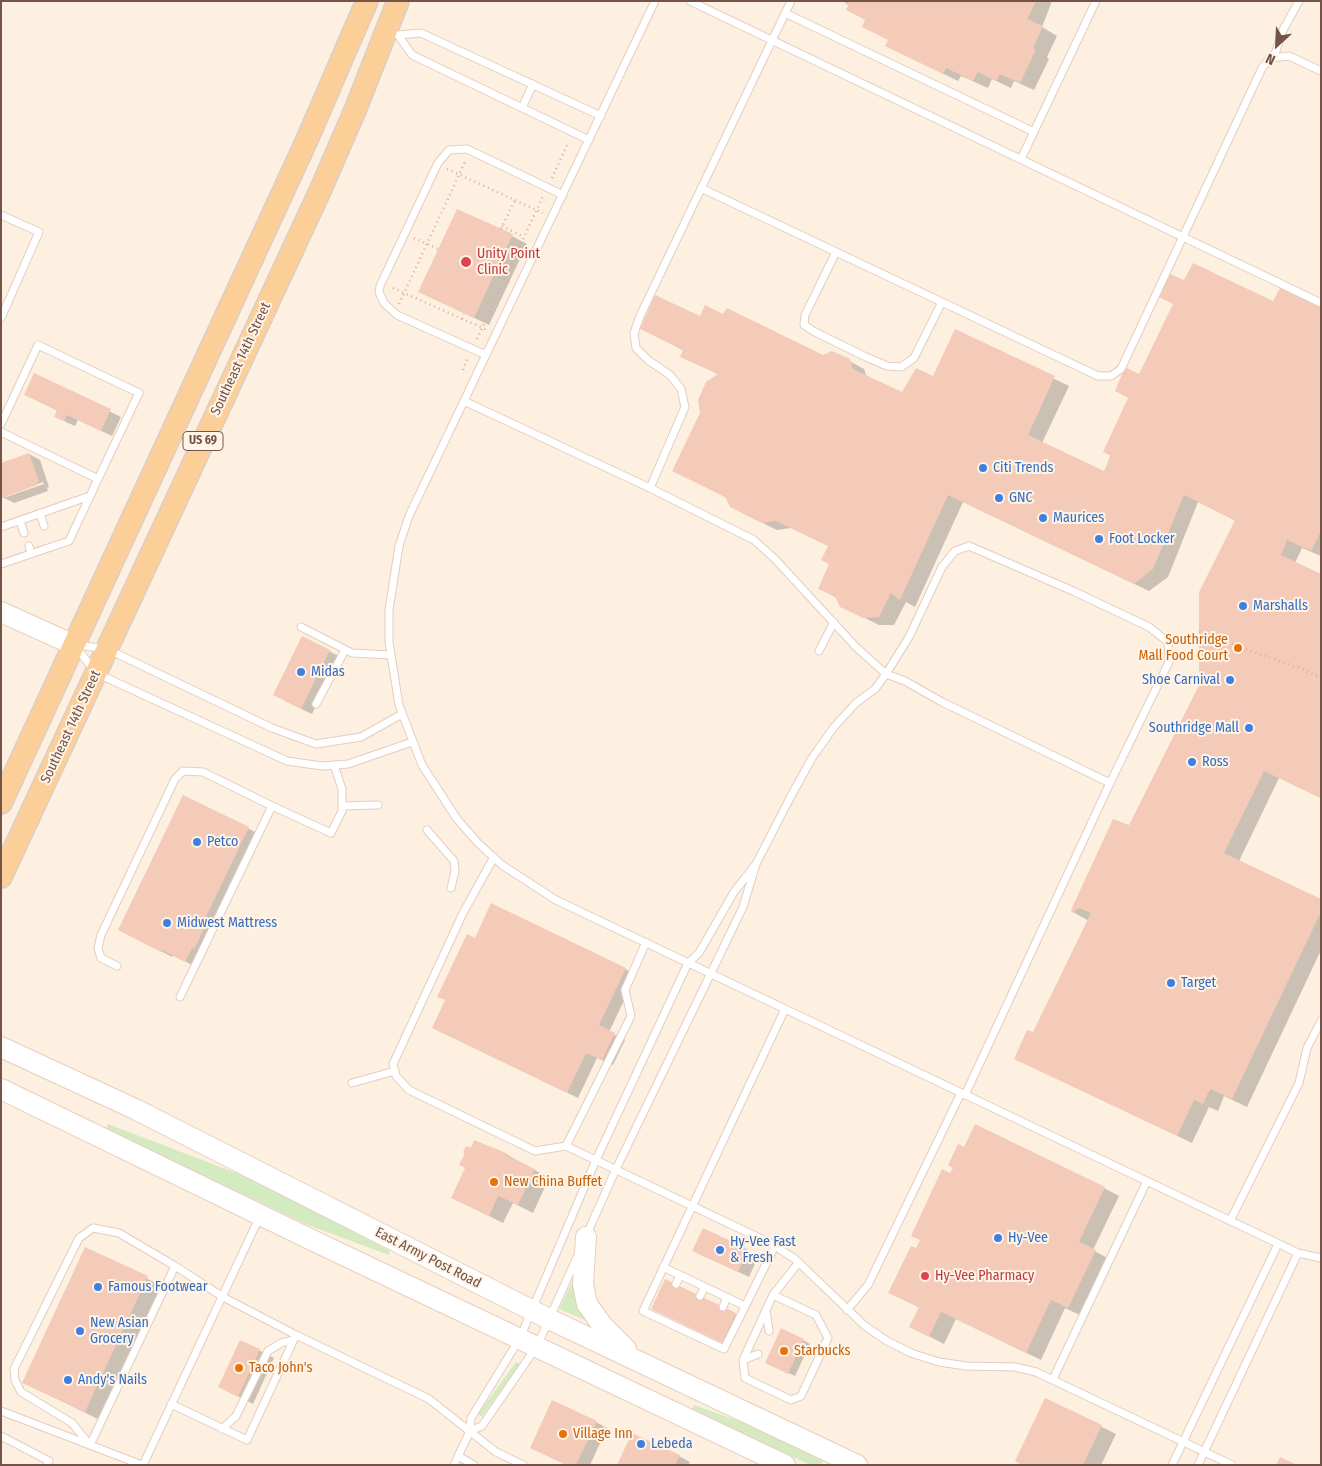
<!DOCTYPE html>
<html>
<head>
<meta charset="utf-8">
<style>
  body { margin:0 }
  #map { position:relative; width:1322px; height:1466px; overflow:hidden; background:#fdf0e1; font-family:"Fira Sans Condensed",sans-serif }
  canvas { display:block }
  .frame { position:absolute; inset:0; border:2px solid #745448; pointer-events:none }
  .north { position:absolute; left:1252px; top:20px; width:50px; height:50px; -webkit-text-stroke:4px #fff4e8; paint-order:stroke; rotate:205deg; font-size:14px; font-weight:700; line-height:20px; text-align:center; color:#745448 }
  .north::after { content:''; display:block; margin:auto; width:18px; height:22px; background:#745448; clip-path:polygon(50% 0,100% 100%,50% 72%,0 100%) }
</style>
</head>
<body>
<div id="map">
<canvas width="1322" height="1466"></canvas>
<div class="frame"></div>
<div class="north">N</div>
</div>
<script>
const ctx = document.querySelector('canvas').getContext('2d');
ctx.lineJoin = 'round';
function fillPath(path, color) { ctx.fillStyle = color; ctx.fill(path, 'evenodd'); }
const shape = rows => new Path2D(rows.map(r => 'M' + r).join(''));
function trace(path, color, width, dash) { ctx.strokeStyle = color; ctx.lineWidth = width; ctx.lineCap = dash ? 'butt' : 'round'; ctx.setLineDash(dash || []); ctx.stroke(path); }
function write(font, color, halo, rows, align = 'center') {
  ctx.font = font + ' "Fira Sans Condensed",sans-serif'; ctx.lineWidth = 4; ctx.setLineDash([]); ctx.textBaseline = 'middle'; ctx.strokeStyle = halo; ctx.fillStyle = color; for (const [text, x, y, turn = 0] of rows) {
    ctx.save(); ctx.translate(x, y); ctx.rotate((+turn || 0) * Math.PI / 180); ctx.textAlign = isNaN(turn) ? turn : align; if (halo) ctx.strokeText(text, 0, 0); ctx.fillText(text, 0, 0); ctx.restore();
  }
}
fillPath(shape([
  [108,1124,257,1181,390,1251,389,1255,308,1225,106,1129],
  [575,1276,590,1322,559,1309],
  [516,1362,520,1364,482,1417,478,1414],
  [694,1405,770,1432,824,1459,821,1465,810,1465,692,1409]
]), '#d4eac0');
fillPath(shape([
  [843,1,1052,1,1042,27,1057,36,1047,57,1049,59,1034,90,1014,81,1011,88,992,79,988,88,961,76,958,81,886,46,889,40,863,27,866,20],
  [512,236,527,244,489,325,420,292],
  [1185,282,1274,303,1321,307,1321,556,1302,548,1295,563,1321,575,1321,798,1279,778,1239,861,1321,900,1321,950,1247,1107,1224,1096,1218,1111,1209,1107,1192,1143,1015,1058,1034,1034,1089,921,1073,912,1129,827,1200,686,1236,521,1198,502,1168,577,1149,591,963,502,915,607,906,602,894,625,879,625,841,606,837,598,820,589,831,564,829,546,791,528,777,530,746,515,727,498,674,471,719,375,682,356,684,351,641,328,700,318,823,356,849,361,864,369,867,377,902,394,934,377,956,331,1069,386,1042,443,1104,473,1140,376],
  [35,375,121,417,112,436,78,420,75,426,66,422,56,416,58,411,36,400],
  [29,454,40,460,49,487,47,488,48,491,14,503,1,496,1,465],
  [43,482,44,484,6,497,6,495],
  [329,651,340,657,312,714,285,701],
  [184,796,259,834,212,932,215,934,205,954,203,953,196,967,173,955,172,957,131,935],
  [625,969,636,975,609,1032,625,1040,613,1065,597,1058,578,1098,433,1028],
  [467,1147,506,1154,549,1178,533,1213,513,1203,503,1223,467,1205,467,1168,461,1164],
  [951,1175,1104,1188,1119,1196,1093,1250,1109,1259,1082,1316,1065,1308,1041,1360,956,1319,944,1344,911,1327,920,1308,904,1300,916,1250],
  [703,1230,758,1257,749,1277,694,1251],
  [86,1249,162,1286,100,1420,24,1383],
  [666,1281,738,1316,725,1343,655,1310],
  [803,1340,810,1344,795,1376,773,1366],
  [259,1350,274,1358,253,1404,219,1387],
  [1046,1399,1116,1434,1101,1465,1024,1465],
  [596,1422,607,1428,590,1465,566,1465],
  [679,1456,690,1462,688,1465,618,1465]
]), '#0003');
fillPath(shape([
  [843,1,1036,1,1027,19,1043,26,1033,48,1036,50,1020,83,1000,74,996,81,978,72,973,81,946,68,943,74,885,46,888,40,862,27,865,20,846,10,849,4],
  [457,209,513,234,474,318,418,292],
  [1193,263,1273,301,1281,286,1321,305,1321,531,1311,551,1287,540,1281,555,1321,574,1321,798,1264,771,1224,853,1321,899,1321,916,1319,916,1232,1099,1210,1089,1203,1104,1194,1100,1177,1136,1014,1059,1027,1030,1033,1032,1091,913,1079,908,1072,913,1071,910,1113,819,1129,825,1199,685,1199,592,1235,520,1184,495,1153,569,1134,584,948,495,900,600,891,593,879,617,863,618,840,607,835,596,818,589,829,564,821,560,828,546,776,521,762,523,730,507,725,497,672,471,700,413,698,400,706,382,718,374,680,357,683,350,640,329,655,295,700,316,705,305,723,314,727,308,823,355,832,351,850,359,853,369,902,392,916,368,933,376,955,329,1055,376,1028,435,1104,471,1111,456,1103,452,1128,398,1115,391,1125,367,1139,374,1173,304,1159,297,1170,274,1184,280],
  [34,373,111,409,101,431,67,415,64,421,54,417,57,410,24,395],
  [29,453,39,481,37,482,37,485,2,498,1,463],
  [302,636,330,650,301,709,273,695],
  [183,795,249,827,202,925,205,927,194,949,192,948,185,962,162,950,161,952,118,930],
  [491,903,626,968,599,1025,615,1033,602,1060,586,1053,567,1093,432,1028,445,1000,437,997,467,934,475,938],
  [975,1124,1105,1187,1079,1242,1096,1250,1068,1308,1051,1300,1026,1353,941,1312,929,1337,909,1327,919,1307,888,1293,911,1246,916,1248,920,1240,911,1236,942,1169,950,1173,953,1168,948,1165,958,1144,964,1147],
  [474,1140,506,1153,505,1155,535,1169,518,1205,498,1196,489,1216,451,1198,465,1168,459,1165,465,1153,463,1152,466,1146,471,1148],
  [703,1228,748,1249,738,1272,692,1251],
  [85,1247,148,1276,85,1412,22,1383],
  [665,1279,736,1313,722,1343,651,1309],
  [781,1328,804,1339,788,1374,765,1363],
  [240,1340,260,1349,238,1397,218,1387],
  [1045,1398,1102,1425,1083,1465,1022,1465,1015,1461],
  [552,1400,597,1421,576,1465,566,1465,530,1448],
  [632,1433,680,1455,675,1465,617,1465],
  [1280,1457,1297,1465,1276,1465]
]), '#f3cbb8');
const lane = shape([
  [655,1,409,516,399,546,389,610,389,642,399,705,422,765,457,819,478,843,502,865,556,900,1298,1253,1321,1258],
  [690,1,1321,303],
  [785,13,1034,132],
  [390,32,398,35,412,55,589,140],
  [398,35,421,33,601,116],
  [1274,57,1283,30,1299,1],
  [522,108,533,84],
  [1021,159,1096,1],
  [701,188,1098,376,1111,376,1121,369,1262,68,1270,58,1289,56,1321,71],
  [1,215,39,232,1,318],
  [836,252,805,315,804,325,815,332,866,357,887,366,901,367,914,358,942,302],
  [486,355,397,315,384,303,379,292,380,286,438,163,449,150,467,149,563,195],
  [464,401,650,488],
  [1,424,38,345,139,393,98,479],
  [1,432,98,479,69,541,1,564],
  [40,513,44,526],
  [20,521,24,533],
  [1,527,90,496],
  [29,546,31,554],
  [969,546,1073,591,1149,627,1168,642,1169,662,1110,783,942,702,905,681,886,674,909,637,942,567,955,551,969,546],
  [301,627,352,653,390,655],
  [77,645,107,649,272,728,316,744,361,737,402,714],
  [76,647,96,673,287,761,322,766,348,764,412,742],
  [819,651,834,622],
  [316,704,345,650],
  [342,806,378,805],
  [427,830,454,861,455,871,451,888],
  [494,857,463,913,393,1064,396,1076,409,1090,535,1151,566,1146,770,1243,795,1259,865,1326,887,1341,911,1353,939,1362,966,1366,1015,1367,1036,1372,1232,1465],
  [117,966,101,958,98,948,101,935,175,779,183,771,203,772,272,806],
  [180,997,272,806,331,833,342,811,342,789,334,765],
  [352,1083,395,1071],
  [965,1095,1110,783],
  [566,1146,631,1016,625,990,646,942],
  [1230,1221,1299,1083,1307,1048,1321,1021],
  [586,1236,616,1169,743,907,756,864,790,798,812,758,834,727,856,703,875,689,886,674,856,647,775,559,754,540,650,488,685,407,681,389,670,375,648,360,636,348,634,333,640,316,791,1],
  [775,1246,724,1349,643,1311,785,1009],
  [578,1255,537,1346,482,1426,470,1431,471,1418,520,1338,596,1160,688,963,699,953,734,892,756,864],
  [175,1266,90,1445,72,1423,21,1392,15,1380,14,1369,79,1238,93,1228,119,1233,175,1266,223,1297,296,1335],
  [663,1267,745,1306],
  [676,1284,680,1275],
  [773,1295,816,1315,828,1338,801,1396,791,1400,745,1378,743,1360,773,1295,799,1262],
  [700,1296,705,1287],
  [723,1307,727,1297],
  [847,1310,868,1285,961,1093],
  [766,1311,769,1331],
  [743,1360,758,1354],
  [1053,1379,1147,1181],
  [171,1404,247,1440,296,1335,429,1399,496,1452,523,1465],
  [1,1411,142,1465],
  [222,1429,236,1416,268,1351,281,1343,293,1340],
  [1,1436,49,1461,47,1465],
  [458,1456,474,1465],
  [143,1465,260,1216],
  [454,1465,470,1431],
  [1172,1465,1278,1244],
  [1198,1465,1298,1253]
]);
const secondary = shape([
  [1,612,74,645],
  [1,1047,137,1110,549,1319,857,1465],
  [1,1089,316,1242,785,1465],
  [586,1237,583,1284,587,1304,602,1325,626,1349]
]);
const primary = shape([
  [1,803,306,142,367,1],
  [1,877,320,191,356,108,398,1]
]);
trace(lane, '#e3cdc0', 9);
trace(secondary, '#e8cebd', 22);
trace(primary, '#d8cfcc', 24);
trace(shape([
  [447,169,543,213],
  [552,178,567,145],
  [502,226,524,237],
  [501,229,515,200],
  [414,238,438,249],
  [494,275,510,282],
  [393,288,487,330],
  [399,304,465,162],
  [462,319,464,314],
  [477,339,543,196],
  [463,370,468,357],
  [1199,632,1302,669,1321,678]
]), '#d7ae9c', 2.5, [1, 4]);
trace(lane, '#fff', 7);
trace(secondary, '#fff', 20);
trace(primary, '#fdcf98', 21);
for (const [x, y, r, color] of [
  [466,262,6,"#e0444e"],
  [983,468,5,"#3f7fe0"],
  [999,498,5,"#3f7fe0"],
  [1043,518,5,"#3f7fe0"],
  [1099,539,5,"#3f7fe0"],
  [1243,606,5,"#3f7fe0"],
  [1238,648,5,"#e8710a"],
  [301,672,5,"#3f7fe0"],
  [1230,680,5,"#3f7fe0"],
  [1249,728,5,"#3f7fe0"],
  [1192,762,5,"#3f7fe0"],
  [197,842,5,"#3f7fe0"],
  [167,923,5,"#3f7fe0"],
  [1171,983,5,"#3f7fe0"],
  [494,1182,5,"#e8710a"],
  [998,1238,5,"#3f7fe0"],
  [720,1250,5,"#3f7fe0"],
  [925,1276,5,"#e0444e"],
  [98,1287,5,"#3f7fe0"],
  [80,1331,5,"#3f7fe0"],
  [784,1351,5,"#e8710a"],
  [239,1368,5,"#e8710a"],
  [68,1380,5,"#3f7fe0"],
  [563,1434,5,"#e8710a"],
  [641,1444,5,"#3f7fe0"]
]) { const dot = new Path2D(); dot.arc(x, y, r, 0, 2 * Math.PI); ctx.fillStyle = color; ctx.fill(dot); trace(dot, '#fff4e8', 2); }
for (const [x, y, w] of [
  [203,441,40]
]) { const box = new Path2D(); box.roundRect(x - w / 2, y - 9.5, w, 19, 4); ctx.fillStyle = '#fff4e8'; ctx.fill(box); trace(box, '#745448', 1); }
write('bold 12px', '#745448', null, [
  ["US 69",203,441]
]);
write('14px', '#be3a42', '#fff4e8', [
  ["Unity Point",477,254],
  ["Clinic",477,270],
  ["Hy-Vee Pharmacy",935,1276]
], 'left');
write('14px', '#745448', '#fff4e8', [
  ["Southeast 14th Street",241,359,-65],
  ["Southeast 14th Street",71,727,-65],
  ["East Army Post Road",428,1258,27]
]);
write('14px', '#366cbe', '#fff4e8', [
  ["Citi Trends",993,468],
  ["GNC",1009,498],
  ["Maurices",1053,518],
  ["Foot Locker",1109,539],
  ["Marshalls",1253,606],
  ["Midas",311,672],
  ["Shoe Carnival",1220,680,"right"],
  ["Southridge Mall",1239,728,"right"],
  ["Ross",1202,762],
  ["Petco",207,842],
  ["Midwest Mattress",177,923],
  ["Target",1181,983],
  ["Hy-Vee",1008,1238],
  ["Hy-Vee Fast",730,1242],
  ["& Fresh",730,1258],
  ["Famous Footwear",108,1287],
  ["New Asian",90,1323],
  ["Grocery",90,1339],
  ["Andy's Nails",78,1380],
  ["Lebeda",651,1444]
], 'left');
write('14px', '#c56008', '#fff4e8', [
  ["Southridge",1228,640,"right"],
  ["Mall Food Court",1228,656,"right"],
  ["New China Buffet",504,1182],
  ["Starbucks",794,1351],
  ["Taco John's",249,1368],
  ["Village Inn",573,1434]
], 'left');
</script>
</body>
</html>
